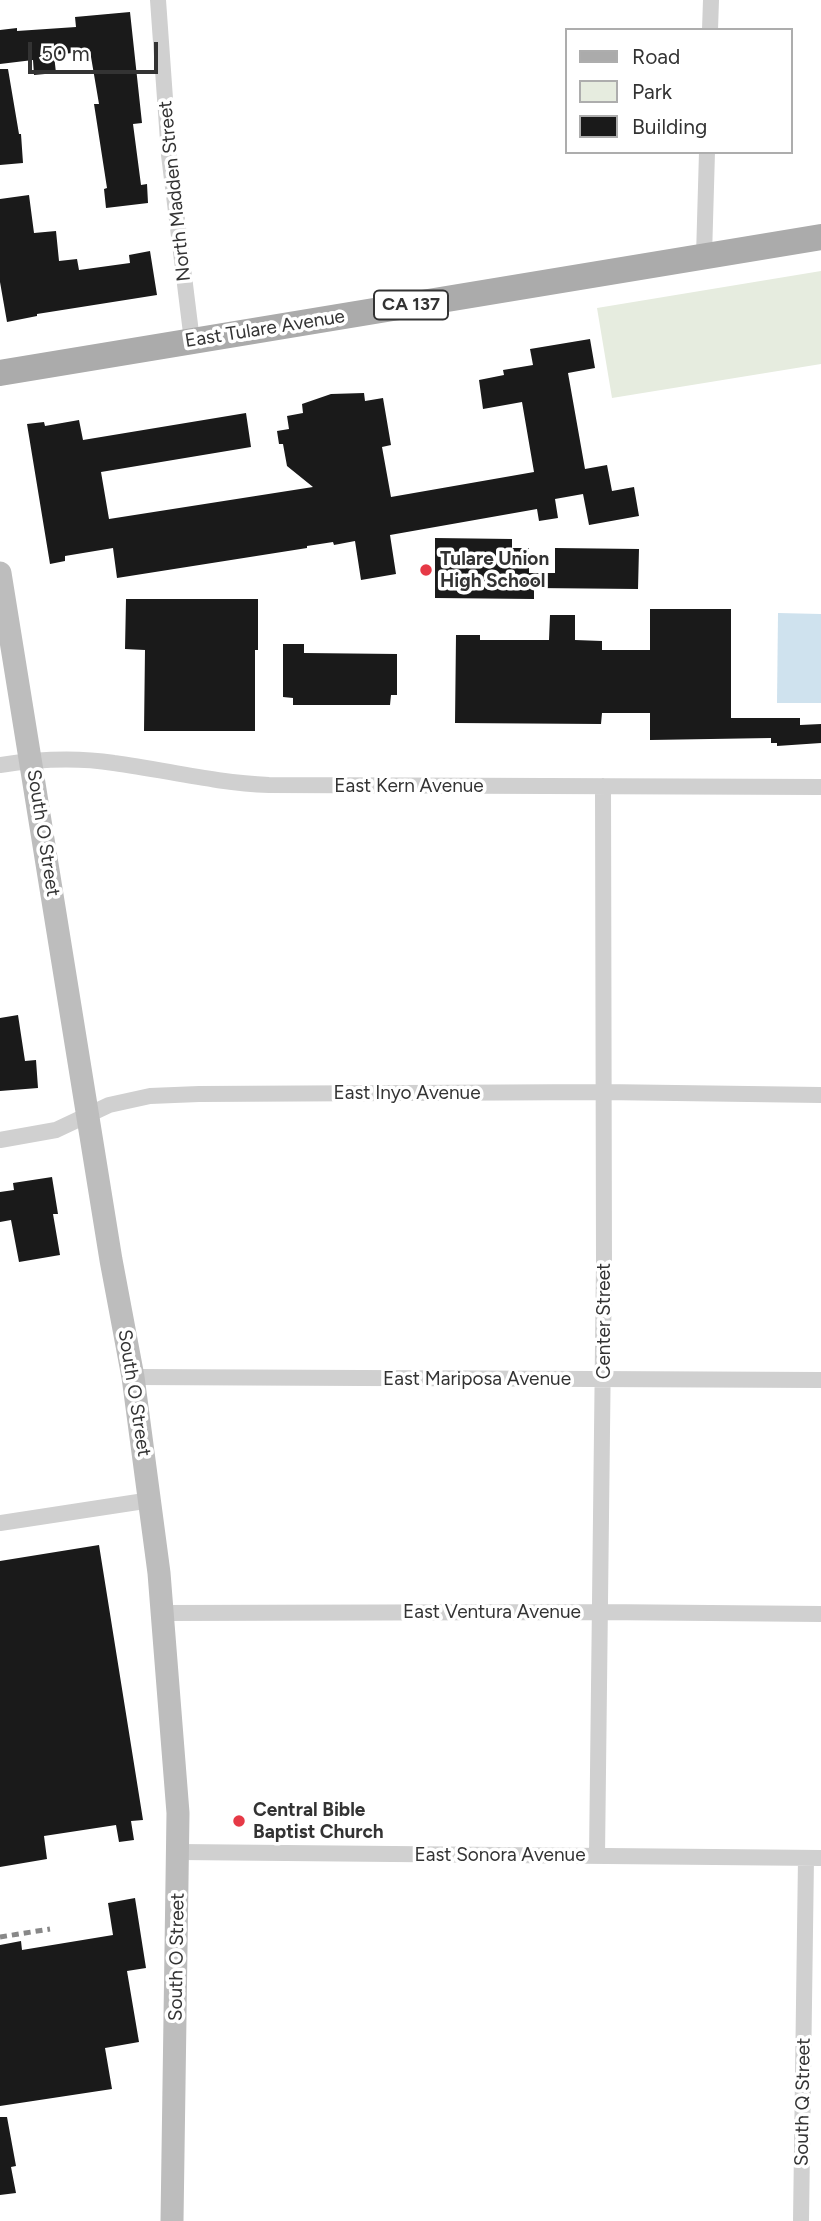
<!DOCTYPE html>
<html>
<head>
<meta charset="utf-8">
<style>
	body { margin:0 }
	#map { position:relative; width:821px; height:2221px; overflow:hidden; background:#fff; font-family:Figtree,sans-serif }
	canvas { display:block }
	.legend { position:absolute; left:565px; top:28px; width:228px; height:126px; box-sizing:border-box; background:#fff; border:2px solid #adadad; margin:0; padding:9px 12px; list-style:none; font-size:21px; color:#333 }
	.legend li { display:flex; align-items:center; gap:14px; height:35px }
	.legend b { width:35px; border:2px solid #adadad }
	.scale { position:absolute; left:28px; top:42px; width:130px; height:32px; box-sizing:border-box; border:4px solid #333; border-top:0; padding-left:9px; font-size:21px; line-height:24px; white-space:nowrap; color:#333; -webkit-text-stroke:5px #fff; paint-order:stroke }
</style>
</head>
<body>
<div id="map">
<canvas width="821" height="2221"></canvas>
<ul class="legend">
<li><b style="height:9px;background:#ababab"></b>Road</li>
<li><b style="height:19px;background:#e6ecdf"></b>Park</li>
<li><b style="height:19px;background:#1a1a1a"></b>Building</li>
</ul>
<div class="scale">50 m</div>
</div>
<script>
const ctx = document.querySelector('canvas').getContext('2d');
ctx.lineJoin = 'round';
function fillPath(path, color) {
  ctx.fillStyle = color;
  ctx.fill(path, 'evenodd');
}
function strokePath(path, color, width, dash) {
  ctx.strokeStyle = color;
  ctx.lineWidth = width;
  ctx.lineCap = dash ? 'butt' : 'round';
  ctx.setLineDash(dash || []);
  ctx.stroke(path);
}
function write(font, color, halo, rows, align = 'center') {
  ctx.font = font + ' Figtree,sans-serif';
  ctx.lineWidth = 7;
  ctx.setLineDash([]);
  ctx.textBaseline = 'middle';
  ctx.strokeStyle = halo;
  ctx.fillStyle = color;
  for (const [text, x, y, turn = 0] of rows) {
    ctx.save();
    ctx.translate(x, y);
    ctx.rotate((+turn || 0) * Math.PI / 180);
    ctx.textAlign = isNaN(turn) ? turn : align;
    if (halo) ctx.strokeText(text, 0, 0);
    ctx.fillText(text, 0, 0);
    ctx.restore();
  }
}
const green = new Path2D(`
	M 821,271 L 821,364 L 612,398 L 597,308 Z`);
const water = new Path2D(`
	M 778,613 L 821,614 L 821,703 L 777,703 Z`);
const building = new Path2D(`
	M 130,12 L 142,123 L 133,124 L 141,185 L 147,184 L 148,203 L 106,208 L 104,189 L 107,188 L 94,104 L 99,104 L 90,51 L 54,55 L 56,73 L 34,75 L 33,60 L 0,64 L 0,30 L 17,28 L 17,31 L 76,27 L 75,17 Z
	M 0,69 L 8,69 L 19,134 L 21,134 L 23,163 L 0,165 Z
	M 29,195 L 34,233 L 56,231 L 59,261 L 77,259 L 79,270 L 130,263 L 129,255 L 150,251 L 157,295 L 37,314 L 37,316 L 7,322 L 0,282 L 0,199 Z
	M 590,339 L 595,368 L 568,373 L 585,469 L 607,465 L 612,491 L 634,487 L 639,516 L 589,525 L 583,494 L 555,499 L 558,518 L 539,521 L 537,509 L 390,535 L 396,574 L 361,580 L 355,541 L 334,545 L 333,542 L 307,546 L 307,548 L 117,578 L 113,548 L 65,556 L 65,561 L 50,564 L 27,424 L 44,422 L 45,426 L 79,420 L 83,440 L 246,413 L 251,447 L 101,472 L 109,519 L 313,487 L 287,466 L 283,444 L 279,444 L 277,431 L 289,429 L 287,416 L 303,413 L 302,404 L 331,394 L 364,393 L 365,401 L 383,398 L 391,445 L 382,447 L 391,497 L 534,472 L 522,402 L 483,409 L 479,380 L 504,375 L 503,370 L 533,365 L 530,349 Z
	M 435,538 L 512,539 L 512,548 L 529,548 L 529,573 L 555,573 L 555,548 L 639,549 L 638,589 L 534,588 L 534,599 L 435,598 Z
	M 126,599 L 258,599 L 258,650 L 255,650 L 255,731 L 144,731 L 145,650 L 125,649 Z
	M 650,609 L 731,609 L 731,718 L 800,718 L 800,725 L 821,724 L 821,743 L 777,746 L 777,743 L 771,743 L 771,738 L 650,740 L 650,713 L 602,713 L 601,724 L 455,723 L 456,635 L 480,635 L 480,640 L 549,640 L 550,615 L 575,615 L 575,640 L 602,641 L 602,650 L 650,650 Z
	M 283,644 L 304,644 L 304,653 L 397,654 L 397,695 L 391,695 L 390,705 L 293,705 L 293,698 L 283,697 Z
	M 18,1015 L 25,1061 L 36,1060 L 38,1088 L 0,1091 L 0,1018 Z
	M 52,1177 L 58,1214 L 53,1214 L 60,1255 L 19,1262 L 11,1220 L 0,1222 L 0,1192 L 14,1190 L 13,1183 Z
	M 99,1545 L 143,1820 L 131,1821 L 134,1840 L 119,1842 L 116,1825 L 44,1836 L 47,1859 L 0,1867 L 0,1561 Z
	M 135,1898 L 146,1968 L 127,1971 L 139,2042 L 105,2048 L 112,2089 L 0,2106 L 0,1945 L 21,1941 L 22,1950 L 113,1935 L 108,1903 Z
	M 0,2117 L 7,2117 L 16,2166 L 11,2167 L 16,2193 L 0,2195 Z`);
const street = new Path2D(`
	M 158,0 L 169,155 L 192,341
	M 710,30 L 711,0
	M 704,256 L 707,152
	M 0,765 C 38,759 76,757 114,763 C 166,770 216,783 269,785 L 821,787
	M 0,1140 L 56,1130 L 109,1105 L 150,1096 L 199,1094 L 603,1092 L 821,1095
	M 133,1377 L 821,1380
	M 0,1523 L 151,1500
	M 162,1613 L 599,1612 L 821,1614
	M 179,1852 L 821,1858
	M 597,1856 L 604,1262 L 603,786
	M 801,2221 L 806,1858`);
const secondary = new Path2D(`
	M 0,573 L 111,1260 L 133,1377 L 159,1573 L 178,1813 L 172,2221`);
const primary = new Path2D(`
	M 0,373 L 821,237`);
const rail = new Path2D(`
	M 0,1937 L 50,1929`);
const markers = [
	[426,570,7,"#e63946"],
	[239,1821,7,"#e63946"]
];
const shields = [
	[411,305,74]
];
const shieldNames = [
	["CA 137",411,305]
];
const streetNames = [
	["North Madden Street",175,191,-96],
	["East Tulare Avenue",265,329,-9],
	["East Kern Avenue",409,786],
	["South O Street",43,833,81],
	["East Inyo Avenue",407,1093],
	["Center Street",604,1321,-90],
	["East Mariposa Avenue",477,1379],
	["South O Street",134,1393,81],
	["East Ventura Avenue",492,1612],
	["East Sonora Avenue",500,1855],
	["South O Street",177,1957,-89],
	["South Q Street",803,2102,-89]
];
const poiNames = [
	["Tulare Union",440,559],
	["High School",440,581],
	["Central Bible",253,1810],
	["Baptist Church",253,1832]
];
fillPath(green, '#e6ecdf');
fillPath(water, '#cfe2ee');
fillPath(building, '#1a1a1a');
strokePath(street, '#d0d0d0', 16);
strokePath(secondary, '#bdbdbd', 23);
strokePath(primary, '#ababab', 26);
strokePath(rail, '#888', 5, [7, 5]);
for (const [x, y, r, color] of markers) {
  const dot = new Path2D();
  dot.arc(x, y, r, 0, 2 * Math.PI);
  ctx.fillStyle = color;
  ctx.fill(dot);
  strokePath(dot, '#fff', 2.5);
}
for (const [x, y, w] of shields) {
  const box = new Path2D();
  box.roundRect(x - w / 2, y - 14.5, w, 29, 5);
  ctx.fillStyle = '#fff';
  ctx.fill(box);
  strokePath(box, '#333', 2);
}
write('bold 18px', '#333', null, shieldNames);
write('19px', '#333', '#fff', streetNames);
write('bold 19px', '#333', '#fff', poiNames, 'left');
</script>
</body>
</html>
